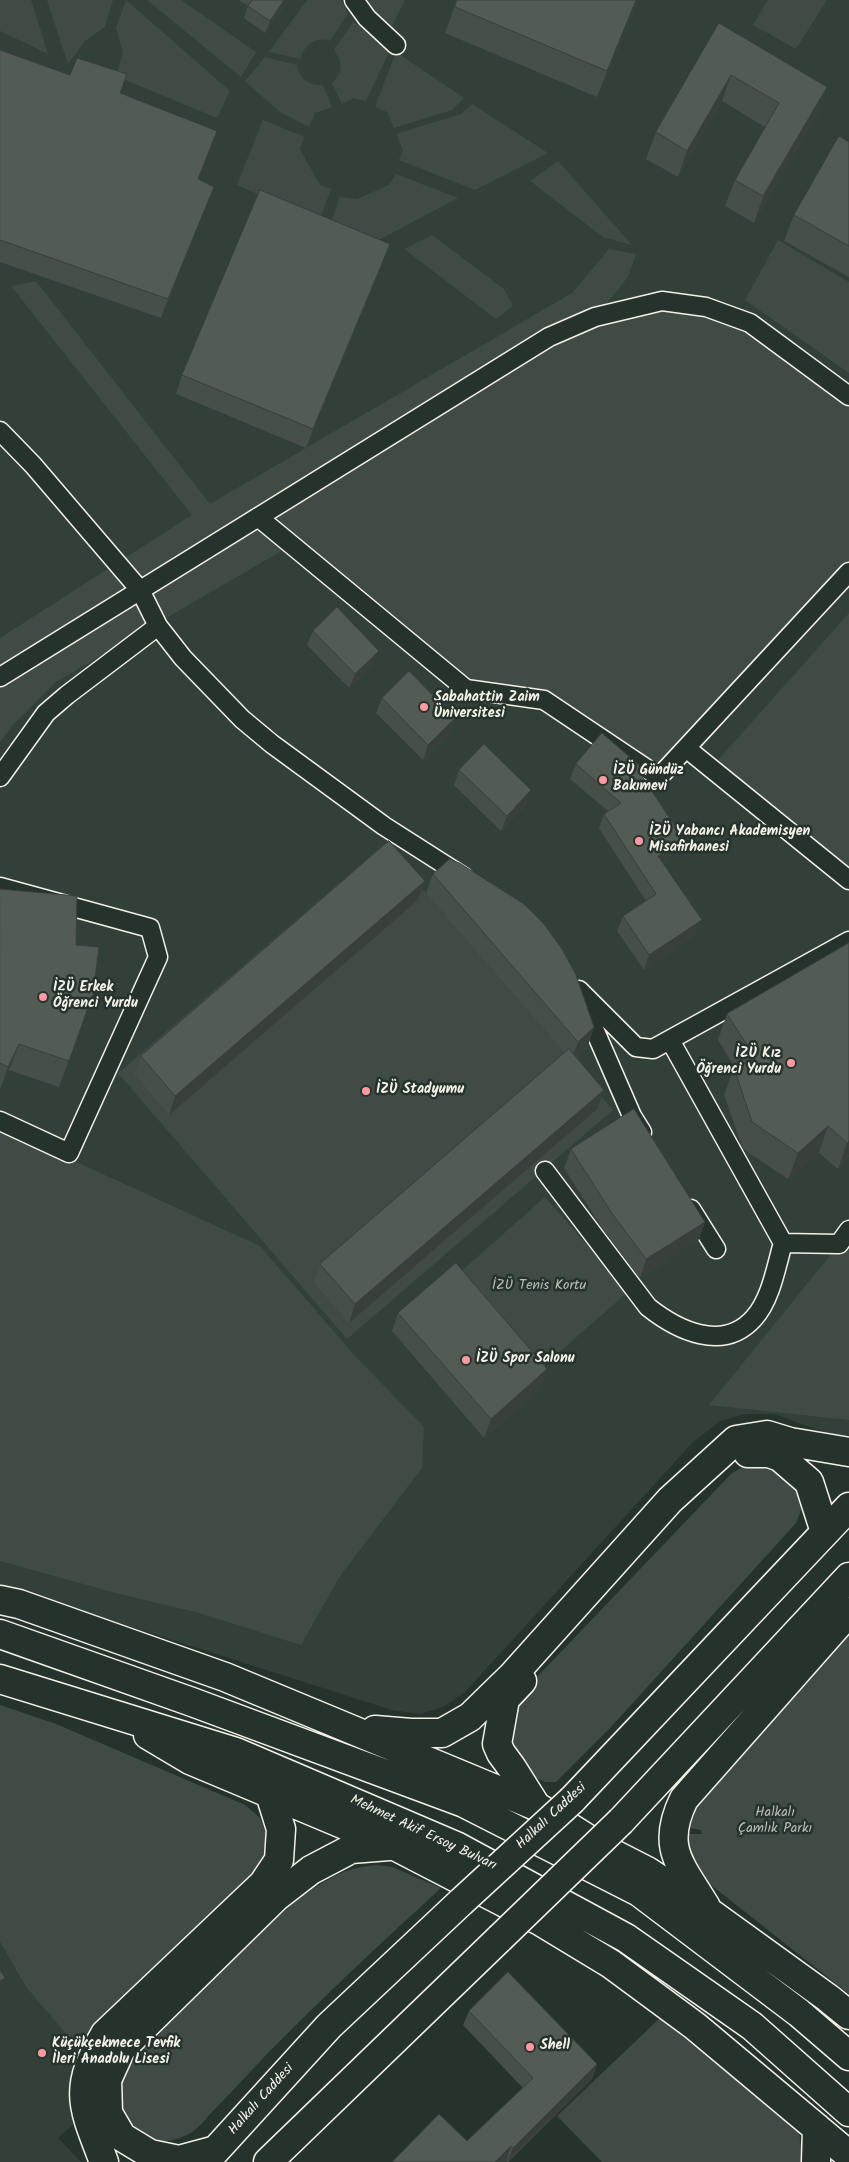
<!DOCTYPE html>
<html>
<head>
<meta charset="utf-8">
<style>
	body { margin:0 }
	canvas { display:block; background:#26332d }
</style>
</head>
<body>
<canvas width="849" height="2162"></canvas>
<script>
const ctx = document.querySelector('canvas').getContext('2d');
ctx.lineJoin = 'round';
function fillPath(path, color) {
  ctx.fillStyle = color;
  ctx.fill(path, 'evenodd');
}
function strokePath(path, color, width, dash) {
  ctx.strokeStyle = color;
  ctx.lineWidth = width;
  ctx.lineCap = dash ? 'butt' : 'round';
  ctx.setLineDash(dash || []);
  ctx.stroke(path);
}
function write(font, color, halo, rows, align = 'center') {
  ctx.font = font + ' Kalam,sans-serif';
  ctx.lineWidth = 5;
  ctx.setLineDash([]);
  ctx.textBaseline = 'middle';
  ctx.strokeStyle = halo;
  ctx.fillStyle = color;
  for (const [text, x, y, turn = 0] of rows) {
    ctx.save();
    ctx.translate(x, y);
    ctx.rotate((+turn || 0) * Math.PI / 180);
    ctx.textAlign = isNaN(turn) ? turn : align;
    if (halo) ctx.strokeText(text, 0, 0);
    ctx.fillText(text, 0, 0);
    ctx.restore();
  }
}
const built = new Path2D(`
	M 0,0 L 849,0 L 849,1435 L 832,1435 L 774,1414 L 745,1414 L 720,1421 L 692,1443 L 465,1692 L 443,1707 L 420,1714 L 392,1710 L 0,1585 Z
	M 0,1942 L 26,1987 L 86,2056 L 78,2120 L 58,2138 L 81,2162 L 0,2162 Z`);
const green = new Path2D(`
	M 0,0 L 31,0 L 48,54 L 0,31 Z
	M 47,0 L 113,0 L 105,27 L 85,41 L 68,64 Z
	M 126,0 L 230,91 L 217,118 L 116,76 L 123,53 L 116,28 Z
	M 147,0 L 181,0 L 256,52 L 241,77 Z
	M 307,0 L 341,0 L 348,13 L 330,41 C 314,36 305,45 300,59 L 269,52 Z
	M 359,0 L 405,0 L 392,26 Z
	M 768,0 L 827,0 L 796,49 L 753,25 Z
	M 353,22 L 391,48 L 366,101 L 353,98 L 342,104 L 332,83 C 343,74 343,61 334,50 Z
	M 396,52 L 464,98 L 452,110 L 394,128 L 387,112 L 375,107 Z
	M 265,57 L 297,65 C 299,79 310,86 323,85 L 332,107 L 315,113 L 309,127 L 280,112 L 245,81 Z
	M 472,104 L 548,153 L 475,190 L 399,160 L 403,150 L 396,134 L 461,114 Z
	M 263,120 L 305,137 L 300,149 L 320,185 L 331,189 L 319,221 L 237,185 Z
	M 558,161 L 632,245 L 603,237 L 530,181 Z
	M 396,174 L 458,198 L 375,242 L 331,223 L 340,197 L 357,199 L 389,185 Z
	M 432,235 L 504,289 L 513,306 L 496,319 L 404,249 Z
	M 778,240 L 849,282 L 849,373 L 745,300 Z
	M 609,249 L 636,254 L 628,277 L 596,316 L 662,301 L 755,327 L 849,396 L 849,572 L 659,777 L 544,700 L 466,689 L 290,546 L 56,682 L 12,726 L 0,742 L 0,638 L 192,515 L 11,286 L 36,281 L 210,504 L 572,293 Z
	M 849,613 L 849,880 L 711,768 Z
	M 384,844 L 426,893 L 581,1020 L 588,1046 L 571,1061 L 613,1110 L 347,1339 L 118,1073 Z
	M 0,1127 L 260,1246 L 354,1355 L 424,1427 L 422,1468 L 340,1576 L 301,1645 L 199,1613 L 116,1593 L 0,1561 Z
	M 545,1197 L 628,1292 L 531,1377 L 449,1282 Z
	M 849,1232 L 849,1420 L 709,1405 Z
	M 761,1463 L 786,1473 L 800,1495 L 801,1510 L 796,1523 L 610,1728 L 556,1782 L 545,1782 L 528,1774 L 513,1754 L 508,1729 L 514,1701 L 732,1473 L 748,1464 Z
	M 849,1635 L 849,1994 L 706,1881 L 690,1861 L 689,1834 L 702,1834 L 701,1830 L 690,1828 L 696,1808 L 710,1783 Z
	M 0,1705 L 56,1724 L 245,1805 L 260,1818 L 267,1836 L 267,1857 L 256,1874 L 94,2025 L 80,2050 L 26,1987 L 0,1942 Z
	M 377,1865 L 392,1867 L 441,1888 C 381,1943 322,1998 265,2056 C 248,2074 231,2093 213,2111 C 206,2118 200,2127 192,2132 C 153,2156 118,2129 120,2086 C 121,2079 125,2071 127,2064 C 165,2026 203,1988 241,1951 C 270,1924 298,1895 333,1877 C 347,1869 361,1867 377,1865 Z
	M 660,2018 L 799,2132 L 803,2162 L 602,2162 L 557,2116 Z`);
const street = new Path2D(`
	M 354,0 L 367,18 L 396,45
	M 0,431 L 33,465 L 140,590 L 158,626 L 183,658 L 242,719 L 272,744 L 384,826 L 464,877
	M 258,517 L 466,689 L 544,700 L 659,777 L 849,572
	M 0,677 L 549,337 L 595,317 L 662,301 L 706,307 L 750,323 L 849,396
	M 686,748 L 849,880
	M 0,777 L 46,713 L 67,695 L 158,626
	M 0,887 L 150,928 L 158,957 L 69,1153 L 0,1121
	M 579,990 L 636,1047 L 653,1049 L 849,941
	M 585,1008 L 632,1116 L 642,1132
	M 545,1171 L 648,1307 C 677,1330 723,1353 754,1318 C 771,1299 776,1267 783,1243 L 670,1040
	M 691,1209 L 716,1249
	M 783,1243 L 839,1244 L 849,1230`);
const primary = new Path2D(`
	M 748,1453 L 769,1453 L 780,1457 L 809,1482 L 825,1532
	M 0,1600 L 19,1604 L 225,1677 L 536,1806 L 604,1849 L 647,1871 L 709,1912 L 828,1998 L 849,2015
	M 0,1634 L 192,1702 L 464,1803 L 639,1892 L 799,2013 L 849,2056
	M 0,1679 L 236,1752 L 456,1846 L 626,1938 L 752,2026 L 849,2112
	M 522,1681 L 505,1699 L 497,1744 L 501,1753 L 512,1768 L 536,1806
	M 375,1730 L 411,1733 L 442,1733 L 470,1717 L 512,1676 L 670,1500 L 736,1440 L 767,1435 L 790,1442 L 849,1452
	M 148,1735 L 190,1760 L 395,1846 L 540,1921 L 611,1964 L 695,2026 L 849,2155
	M 572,1800 L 849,1507
	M 621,1821 L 849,1577
	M 706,1907 C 681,1865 660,1848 684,1799 L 849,1612
	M 216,2150 L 179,2160 L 150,2154 L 122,2137 L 108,2113 L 107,2080 L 121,2049 L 276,1897 L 311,1870 L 351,1849 L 389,1846
	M 104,2162 C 82,2105 73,2090 105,2034 L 263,1884 L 279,1860 L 281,1829 L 270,1794
	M 205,2162 L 329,2026 L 461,1902
	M 268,2162 L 500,1938
	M 816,2162 L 817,2128`);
const primaryBridge = new Path2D(`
	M 461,1902 L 572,1800
	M 500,1938 L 621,1821`);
const wall = new Path2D(`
	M 239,0 L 289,0 L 265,33 L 244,18 L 248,6 Z
	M 457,0 L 638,0 L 597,97 L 445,33 Z
	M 719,23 L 827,87 L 818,113 L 754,223 L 725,206 L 735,180 L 765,127 L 722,101 L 678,177 L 646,159 L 656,132 Z
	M 0,50 L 120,93 L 217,131 L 199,179 L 214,187 L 161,318 L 0,262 Z
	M 849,142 L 849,277 L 784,241 L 794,215 Z
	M 383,263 L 306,448 L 176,394 L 182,375 Z
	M 313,631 L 373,665 L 349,688 L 307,645 Z
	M 382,698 L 455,718 L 450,733 L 423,760 L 376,713 Z
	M 576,764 L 641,767 L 639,771 L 678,854 L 663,864 L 696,934 L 644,970 L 617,931 L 623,916 L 646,901 L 599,828 L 604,814 L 608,811 L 570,779 Z
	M 459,770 L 526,805 L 501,831 L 454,785 Z
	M 433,874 L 588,1046 L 576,1057 L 597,1109 L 349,1323 L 314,1283 L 320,1264 L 565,1053 L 426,893 Z
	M 0,889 L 76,945 L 93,994 L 59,1087 L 9,1070 L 0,1090 Z
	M 418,900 L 169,1115 L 134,1074 L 141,1056 Z
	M 849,943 L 849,1156 L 838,1169 L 819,1153 L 788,1179 L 743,1149 L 724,1095 L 734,1068 L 735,1068 L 718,1040 L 727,1014 Z
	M 571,1149 L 705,1222 L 698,1241 L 640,1278 L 606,1234 L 564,1168 Z
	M 398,1313 L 547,1369 L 541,1388 L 484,1438 L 392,1331 Z
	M 469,2011 L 597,2064 L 592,2079 L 508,2162 L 506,2161 L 504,2162 L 392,2162 L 467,2141 L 523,2088 L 463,2025 Z`);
const shadedWall = new Path2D(`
	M 284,0 L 289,0 L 265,33 L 270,21 Z
	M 636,0 L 638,0 L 597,97 L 607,71 Z
	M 731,75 L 722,101 L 678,177 L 687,151 Z
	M 827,87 L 818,113 L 754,223 L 763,196 Z
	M 217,131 L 211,150 L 192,198 L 198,179 Z
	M 214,187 L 207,206 L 161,318 L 168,299 Z
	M 390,244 L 383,263 L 306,448 L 313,429 Z
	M 379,651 L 373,665 L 349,688 L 355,674 Z
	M 455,718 L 450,733 L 423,760 L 428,745 Z
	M 531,790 L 526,805 L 501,831 L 507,816 Z
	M 684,840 L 678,854 L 652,871 L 658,856 Z
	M 425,881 L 418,900 L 169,1115 L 175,1096 Z
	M 702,920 L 696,934 L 644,970 L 649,955 Z
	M 594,1027 L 588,1046 L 571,1061 L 578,1042 Z
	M 19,1044 L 9,1070 L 0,1090 L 8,1067 Z
	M 604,1090 L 597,1109 L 349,1323 L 355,1304 Z
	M 828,1126 L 819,1153 L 788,1179 L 798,1153 Z
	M 849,1141 L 849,1156 L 838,1169 L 847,1143 Z
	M 705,1222 L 698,1241 L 640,1278 L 646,1259 Z
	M 547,1369 L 541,1388 L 484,1438 L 491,1419 Z
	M 5,1978 L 0,1991 L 0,1981 Z
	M 597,2064 L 592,2079 L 507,2162 L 513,2148 Z
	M 511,2146 L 506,2161 L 504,2162 L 495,2162 Z`);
const building = new Path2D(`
	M 253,0 L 284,0 L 270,21 L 248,6 Z
	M 457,0 L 636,0 L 607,71 L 455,7 Z
	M 719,23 L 827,87 L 763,196 L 735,180 L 779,103 L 731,75 L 687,151 L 656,132 Z
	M 0,50 L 70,75 L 77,58 L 127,74 L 120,93 L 217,131 L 198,179 L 214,187 L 168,299 L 0,240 Z
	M 839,136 L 849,142 L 849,246 L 794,215 Z
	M 260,190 L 390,244 L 313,429 L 182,375 Z
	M 337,607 L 379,651 L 355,674 L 313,631 Z
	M 409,671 L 455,718 L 428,745 L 382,698 Z
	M 602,733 L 641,767 L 638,770 L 684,840 L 658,856 L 702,920 L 649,955 L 623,916 L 656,894 L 604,814 L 621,803 L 576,764 Z
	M 484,744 L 531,790 L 507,816 L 459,770 Z
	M 389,841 L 425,881 L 175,1096 L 141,1056 Z
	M 450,859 L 461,864 L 524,904 L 544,924 L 562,949 L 576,975 L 594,1027 L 578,1042 L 433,874 Z
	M 0,889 L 77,896 L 76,945 L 99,947 L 93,994 L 69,1061 L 19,1044 L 8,1067 L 0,1063 Z
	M 849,943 L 849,1141 L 847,1143 L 828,1126 L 798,1153 L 752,1122 L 734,1068 L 756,1059 L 727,1014 Z
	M 569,1049 L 604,1090 L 355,1304 L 320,1264 Z
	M 634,1109 L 705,1222 L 646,1259 L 613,1215 L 571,1149 Z
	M 456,1263 L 547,1369 L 491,1419 L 398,1313 Z
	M 0,1970 L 5,1978 L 0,1981 Z
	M 508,1972 L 597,2064 L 513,2148 L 511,2146 L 495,2162 L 392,2162 L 439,2114 L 467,2141 L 533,2078 L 469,2011 Z`);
const markers = [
	[424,707,5,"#ff9aa2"],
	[603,780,5,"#ff9aa2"],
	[639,841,5,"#ff9aa2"],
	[43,997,5,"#ff9aa2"],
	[791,1063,5,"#ff9aa2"],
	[366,1091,5,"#ff9aa2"],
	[466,1360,5,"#ff9aa2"],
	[530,2047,5,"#ff9aa2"],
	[42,2053,5,"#ff9aa2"]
];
const poiNames = [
	["Sabahattin Zaim",434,699],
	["Üniversitesi",434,715],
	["İZÜ Gündüz",613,772],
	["Bakımevi",613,788],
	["İZÜ Yabancı Akademisyen",649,833],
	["Misafirhanesi",649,849],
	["İZÜ Erkek",53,989],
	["Öğrenci Yurdu",53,1005],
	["İZÜ Kız",781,1055,"right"],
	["Öğrenci Yurdu",781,1071,"right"],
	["İZÜ Stadyumu",376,1091],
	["İZÜ Spor Salonu",476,1360],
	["Küçükçekmece Tevfik",52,2045],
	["İleri Anadolu Lisesi",52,2061],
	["Shell",540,2047]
];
const parkNames = [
	["İZÜ Tenis Kortu",539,1287],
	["Halkalı",775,1814],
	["Çamlık Parkı",775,1830]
];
const streetNames = [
	["Halkalı Caddesi",552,1817,-43],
	["Mehmet Akif Ersoy Bulvarı",423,1834,25],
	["Halkalı Caddesi",262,2100,-48]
];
fillPath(built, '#333f39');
fillPath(green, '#414b45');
strokePath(street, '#f4f1e8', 21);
strokePath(primary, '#f4f1e8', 31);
strokePath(street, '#26332d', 18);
strokePath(primary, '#26332d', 28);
strokePath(primaryBridge, '#f4f1e8', 31, []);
strokePath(primaryBridge, '#26332d', 28);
fillPath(wall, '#474f49');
fillPath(shadedWall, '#39403c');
fillPath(building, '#525c55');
strokePath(building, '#39403c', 1);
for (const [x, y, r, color] of markers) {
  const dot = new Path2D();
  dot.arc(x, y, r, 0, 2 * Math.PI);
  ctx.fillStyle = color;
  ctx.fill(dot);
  strokePath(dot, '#26332d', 2);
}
write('bold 14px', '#f4f1e8', '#26332d', poiNames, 'left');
write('14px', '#bebfb7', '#26332d', parkNames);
write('14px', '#f4f1e8', '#26332d', streetNames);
</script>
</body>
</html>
